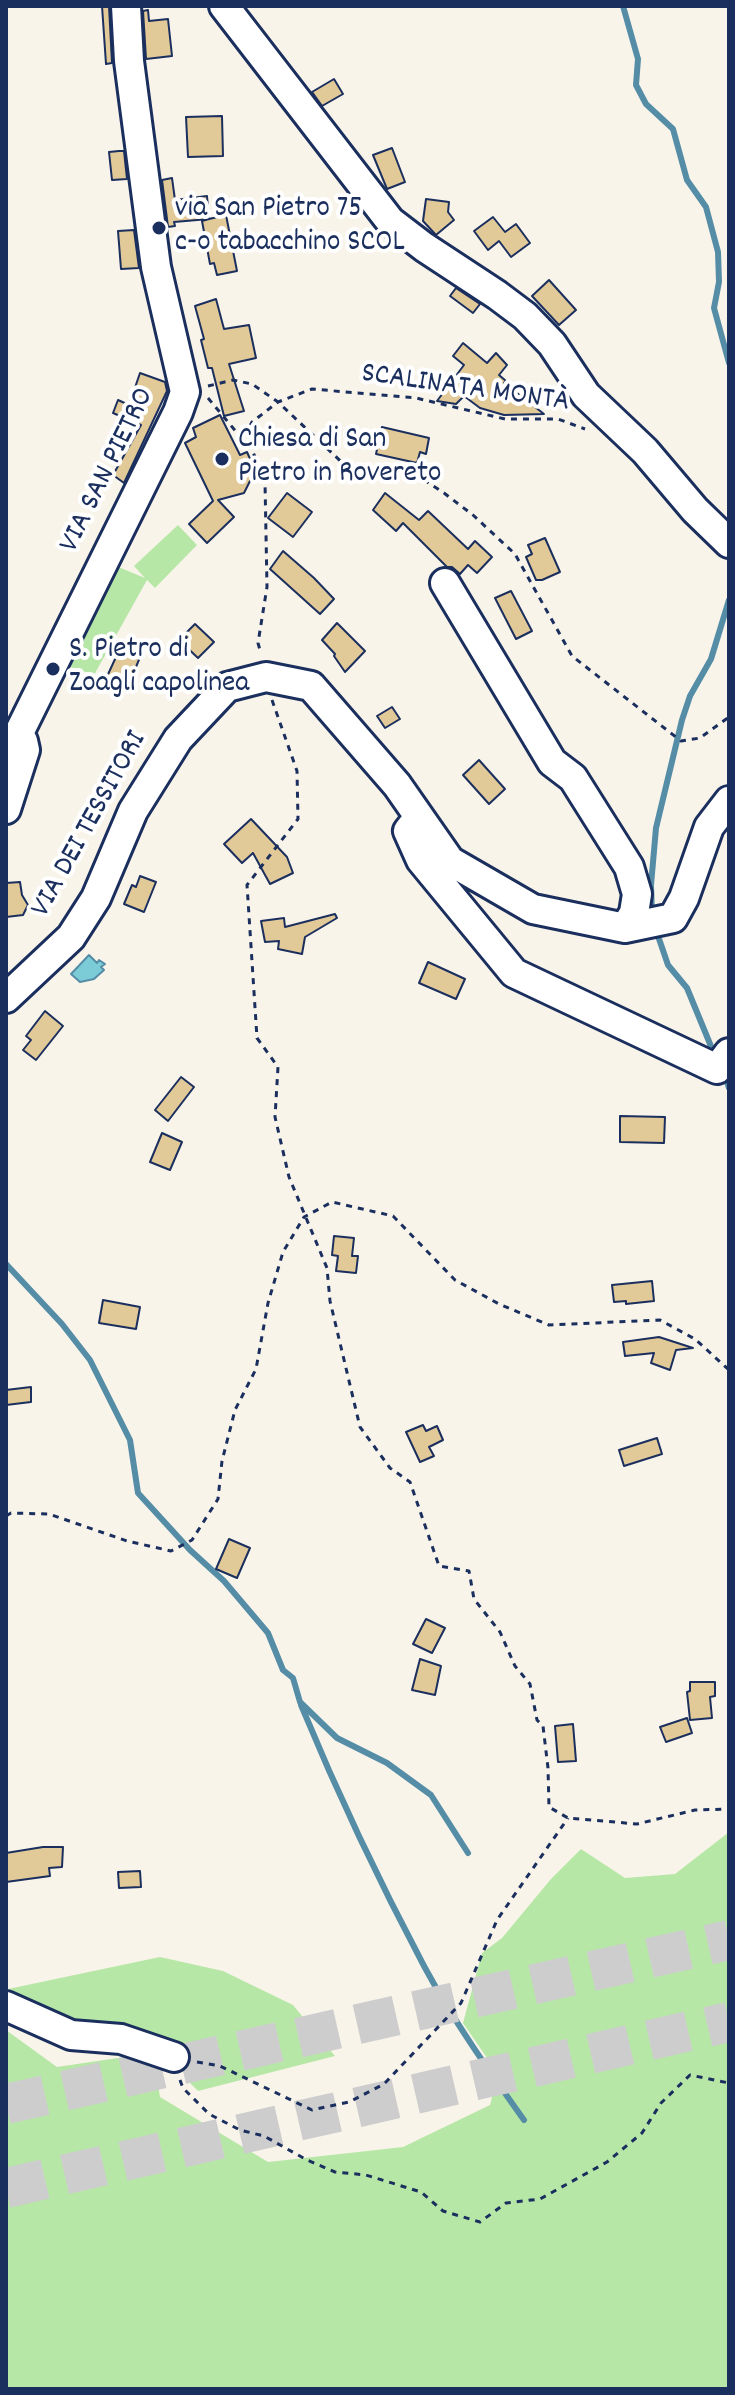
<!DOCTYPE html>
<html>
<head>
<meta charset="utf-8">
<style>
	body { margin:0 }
	#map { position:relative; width:735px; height:2395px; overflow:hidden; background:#f9f4ea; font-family:Dekko,sans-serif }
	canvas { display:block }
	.frame { position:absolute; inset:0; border:8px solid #1b2f5e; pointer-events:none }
</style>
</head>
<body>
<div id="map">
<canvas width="735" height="2395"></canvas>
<div class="frame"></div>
</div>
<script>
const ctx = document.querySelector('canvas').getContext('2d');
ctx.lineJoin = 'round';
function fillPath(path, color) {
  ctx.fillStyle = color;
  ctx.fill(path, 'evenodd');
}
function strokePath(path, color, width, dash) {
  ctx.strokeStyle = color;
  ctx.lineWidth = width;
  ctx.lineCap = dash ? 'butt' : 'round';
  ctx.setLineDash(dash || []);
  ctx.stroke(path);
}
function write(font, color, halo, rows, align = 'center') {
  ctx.font = font + ' Dekko,sans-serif';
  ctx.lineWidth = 8;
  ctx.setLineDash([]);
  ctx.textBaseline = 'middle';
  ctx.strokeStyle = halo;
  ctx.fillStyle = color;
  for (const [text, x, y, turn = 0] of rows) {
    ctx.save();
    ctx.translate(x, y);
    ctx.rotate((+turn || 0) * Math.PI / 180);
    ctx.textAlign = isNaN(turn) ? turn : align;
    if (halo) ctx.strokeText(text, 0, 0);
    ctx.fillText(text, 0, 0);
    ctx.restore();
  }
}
const green = new Path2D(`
	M 178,525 L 197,545 L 155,588 L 147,580 L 94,675 L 54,661 L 104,561 L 145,578 L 134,566 Z
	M 729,1832 L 729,2389 L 6,2389 L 6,2030 L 57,2067 L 131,2056 L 156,2071 L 160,2097 L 268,2162 L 403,2147 L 490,2105 L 498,2074 L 463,2023 L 482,1953 L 502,1938 L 551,1879 L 581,1849 L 625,1878 L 675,1874 Z
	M 160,1957 L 223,1971 L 293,2005 L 335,2056 L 198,2091 L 190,2083 L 185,2047 L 122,2028 L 69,2041 L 8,1989 Z`);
const water = new Path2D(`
	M 89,955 L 97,963 L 99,960 L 105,964 L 101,967 L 104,970 L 94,979 L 80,982 L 71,974 Z`);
const stream = new Path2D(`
	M 623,6 L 638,59 L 636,85 L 646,104 L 673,129 L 687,180 L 706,207 L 718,252 L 719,282 L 714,308 L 729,363
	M 652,915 L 651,885 L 656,828 L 682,720 L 690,696 L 711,659 L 729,600
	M 656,930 L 668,965 L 687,988 L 715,1056
	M 724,1073 L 729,1088
	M 6,1264 L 62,1324 L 90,1360 L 130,1440 L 138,1493 L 190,1550 L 224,1581 L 268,1633 L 283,1670 L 293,1678 L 300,1702 L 337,1738 L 387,1763 L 431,1795 L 468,1853
	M 301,1705 C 337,1792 380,1883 424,1966 C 453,2020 489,2071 524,2120`);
const building = new Path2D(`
	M 102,6 L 109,6 L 112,63 L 106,64 Z
	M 148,10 L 149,21 L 168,19 L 172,56 L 146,59 L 143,11 Z
	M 334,79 L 343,94 L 322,106 L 312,92 Z
	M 222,116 L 223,156 L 188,157 L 186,117 Z
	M 392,148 L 405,182 L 387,189 L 373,155 Z
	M 119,151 L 124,151 L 127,179 L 112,180 L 109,152 Z
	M 172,178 L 175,200 L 207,196 L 209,219 L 226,215 L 237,271 L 217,275 L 214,263 L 210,264 L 202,221 L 209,219 L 174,222 L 175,226 L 168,227 L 162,180 Z
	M 426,199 L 449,202 L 448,212 L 454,220 L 436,235 L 423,221 Z
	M 493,217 L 505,232 L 516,224 L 530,243 L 511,257 L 499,241 L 488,250 L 474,231 Z
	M 134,230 L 139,268 L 121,269 L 118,231 Z
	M 549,280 L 576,310 L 559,325 L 532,296 Z
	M 456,288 L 480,304 L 473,313 L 450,296 Z
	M 216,299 L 224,329 L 249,325 L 256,358 L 229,364 L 244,411 L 224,416 L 212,368 L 208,368 L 201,340 L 204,339 L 195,306 Z
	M 463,343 L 487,363 L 496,353 L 507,365 L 499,375 L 506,381 L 504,383 L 544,414 L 504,415 L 480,408 L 464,396 L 456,404 L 437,401 L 464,365 L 453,356 Z
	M 140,373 L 165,382 L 167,391 L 124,483 L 113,475 L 141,425 L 113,413 L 118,400 L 129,405 Z
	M 220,415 L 240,455 L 247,452 L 258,477 L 250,481 L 244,493 L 218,500 L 234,517 L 207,543 L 189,524 L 213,501 L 185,443 L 196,437 L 193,428 Z
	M 382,427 L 429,438 L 426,454 L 420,452 L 417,463 L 376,454 Z
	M 287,493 L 312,512 L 293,537 L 268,518 Z
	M 385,493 L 419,520 L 428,511 L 468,549 L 475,541 L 492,557 L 477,573 L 468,565 L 460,574 L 452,567 L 447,567 L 403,523 L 396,531 L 373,510 Z
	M 545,538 L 560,572 L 542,580 L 536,580 L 526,557 L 532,554 L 528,545 Z
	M 283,551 L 314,578 L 334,599 L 320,614 L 270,569 Z
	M 511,591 L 532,631 L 516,639 L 495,598 Z
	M 337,623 L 365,651 L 345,672 L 334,656 L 335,654 L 322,640 Z
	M 195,624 L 214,642 L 198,658 L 179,640 Z
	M 122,644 L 143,650 L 131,679 L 127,678 L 121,690 L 104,683 Z
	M 392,707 L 400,719 L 385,728 L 377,716 Z
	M 479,760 L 505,789 L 489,804 L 463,775 Z
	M 251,819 L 287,857 L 293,873 L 270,884 L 253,853 L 242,863 L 224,844 Z
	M 140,876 L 156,882 L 144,912 L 124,904 L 132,885 L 136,887 Z
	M 20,882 L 22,895 L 28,905 L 23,915 L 6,917 L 6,883 Z
	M 335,914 L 337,918 L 305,937 L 302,954 L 278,949 L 279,941 L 265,942 L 261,921 L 284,918 L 285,927 Z
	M 428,962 L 465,979 L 456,999 L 419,983 Z
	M 45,1011 L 63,1026 L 36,1060 L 23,1050 L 31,1040 L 26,1036 Z
	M 181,1077 L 194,1087 L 168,1121 L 155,1110 Z
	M 620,1116 L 665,1117 L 664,1143 L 620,1142 Z
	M 162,1133 L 182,1142 L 170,1170 L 150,1162 Z
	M 334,1236 L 354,1238 L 352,1256 L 358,1256 L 356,1273 L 336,1271 L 338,1256 L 332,1255 Z
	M 652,1281 L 654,1301 L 626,1304 L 626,1301 L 614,1302 L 612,1285 Z
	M 103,1300 L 140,1307 L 136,1329 L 99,1323 Z
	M 659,1337 L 693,1348 L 676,1350 L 670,1370 L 651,1363 L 654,1353 L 625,1356 L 623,1342 Z
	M 31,1387 L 31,1402 L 6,1405 L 6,1390 Z
	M 423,1425 L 426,1431 L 437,1426 L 443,1440 L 429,1447 L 434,1456 L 420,1462 L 406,1432 Z
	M 657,1438 L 662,1454 L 624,1466 L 619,1450 Z
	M 229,1539 L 250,1548 L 237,1578 L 216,1569 Z
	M 426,1619 L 445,1628 L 432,1653 L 413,1644 Z
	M 420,1659 L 441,1666 L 435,1695 L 412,1690 Z
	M 690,1682 L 715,1682 L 715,1696 L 710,1697 L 712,1718 L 690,1720 L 687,1692 L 690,1691 Z
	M 687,1718 L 692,1733 L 666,1742 L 660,1727 Z
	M 573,1724 L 576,1761 L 558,1762 L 555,1726 Z
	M 43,1847 L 63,1847 L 62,1867 L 49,1868 L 50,1876 L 6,1882 L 6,1853 Z
	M 140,1871 L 141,1887 L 119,1888 L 118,1872 Z`);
const highwayTunnel = new Path2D(`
	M 6,2104 L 729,1940
	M 6,2188 L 729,2022`);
const path = new Path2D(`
	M 208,386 L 233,380 L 252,384 L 278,402 L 350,470 L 410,471 L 444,493 L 473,515 L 515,554 L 572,656 L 681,741 L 700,738 L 729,717
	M 208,398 L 253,452 L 265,482 L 267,587 L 258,643 L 261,654
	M 244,437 L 252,422 L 278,402 L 312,389 L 416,398 L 505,419 L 558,419 L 585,429
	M 272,700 L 297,771 L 298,819 L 247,885 L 257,1038 L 278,1067 L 275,1117 L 289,1177 L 327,1268 L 330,1301 L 360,1427 L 390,1468 L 410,1482 L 439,1566 L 469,1571 L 474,1599 L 500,1632 L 515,1666 L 530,1684 L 537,1720 L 543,1726 L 548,1768 L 549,1807 L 568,1818 L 637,1824 L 695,1810 L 729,1809
	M 6,1516 L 11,1513 L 49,1514 L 127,1541 L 171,1551 L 192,1540 L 218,1499 L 222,1461 L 235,1410 L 256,1369 L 268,1303 L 283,1252 L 304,1217 L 332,1202 L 393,1216 L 455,1280 L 499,1304 L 549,1325 L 660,1320 L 695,1339 L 729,1370
	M 197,2062 L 220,2066 L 312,2110 L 349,2102 L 384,2084 L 461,2003 L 497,1920 L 568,1818
	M 180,2080 L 183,2088 L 209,2114 L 240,2130 L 264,2136 L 307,2160 L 335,2172 L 366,2175 L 421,2192 L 443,2211 L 480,2222 L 506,2203 L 540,2199 L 607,2162 L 642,2133 L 661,2103 L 690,2075 L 729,2083`);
const minor = new Path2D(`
	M 224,6 L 390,221 L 424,247 L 497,295 L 525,316 L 552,344 L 586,395 L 645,451 L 695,510 L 729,543
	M 445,583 L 552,762 L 573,778 L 629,867 L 637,894 L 634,913 L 625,928
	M 6,759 L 178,412 L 185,392 L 156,267 L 129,61 L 126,6
	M 6,809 L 25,750 L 23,741
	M 419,817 L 408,831 L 421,860 L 514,973 L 717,1069 L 729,1053
	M 6,998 L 71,937 L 96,898 L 133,811 L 178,739 L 227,687 L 266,677 L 311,686 L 397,785 L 450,861 L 533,909 L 625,928 L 673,918 L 684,898 L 709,827 L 729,801
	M 6,2006 L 71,2035 L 121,2039 L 174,2057`);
const markers = [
	[159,228,8,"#1b2f5e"],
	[222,459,8,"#1b2f5e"],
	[53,669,8,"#1b2f5e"]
];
const poiNames = [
	["via San Pietro 75",175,211],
	["c-o tabacchino SCOL",175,245],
	["Chiesa di San",238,442],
	["Pietro in Rovereto",238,476],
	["S. Pietro di",69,652],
	["Zoagli capolinea",69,686]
];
const streetNames = [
	["SCALINATA MONTÀ",465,390,8],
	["VIA SAN PIETRO",109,471,-64],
	["VIA DEI TESSITORI",91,825,-61]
];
fillPath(green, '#b7e7a6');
fillPath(water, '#7cccd7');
strokePath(water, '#558da7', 2);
strokePath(stream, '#558da7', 6);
fillPath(building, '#e2c998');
strokePath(building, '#1b2f5e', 2);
strokePath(highwayTunnel, '#cdcdce', 40, [40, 20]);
strokePath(minor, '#1b2f5e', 34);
strokePath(path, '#1b2f5e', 3, [6, 6]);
strokePath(minor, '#fff', 28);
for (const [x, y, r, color] of markers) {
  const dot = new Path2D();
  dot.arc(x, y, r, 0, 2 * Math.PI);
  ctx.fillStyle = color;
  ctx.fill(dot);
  strokePath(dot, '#fff', 3);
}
write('30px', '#1b2f5e', '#fff', poiNames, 'left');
write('30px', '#1b2f5e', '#fff', streetNames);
</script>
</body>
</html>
